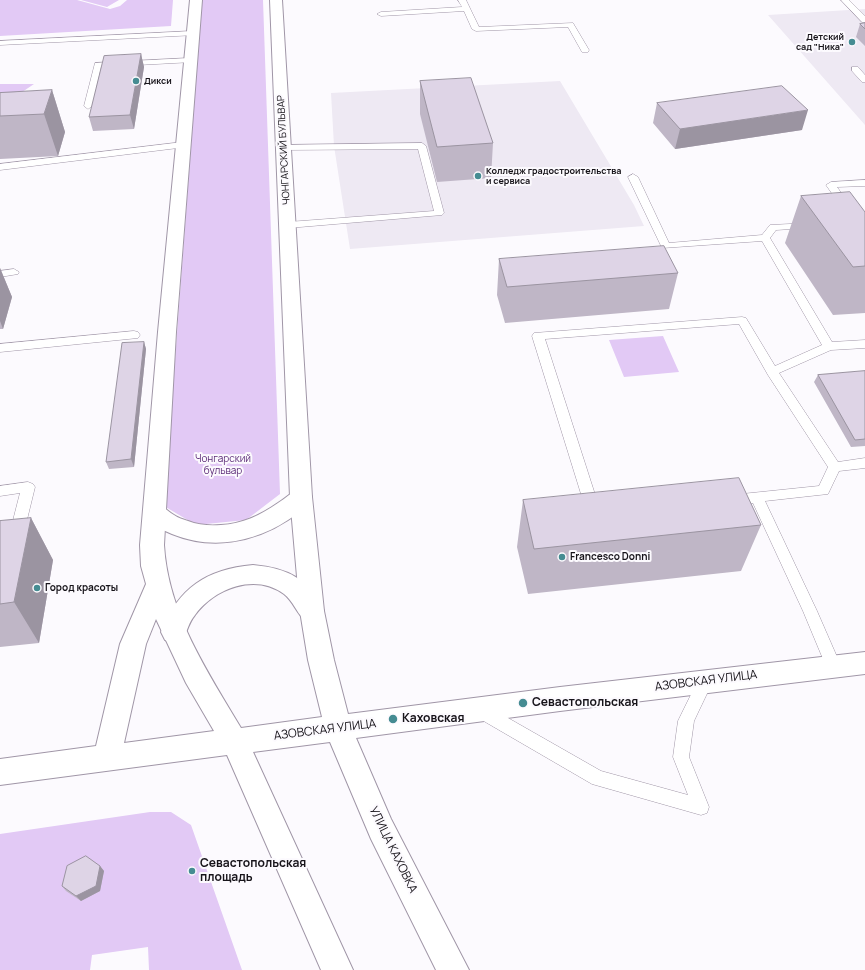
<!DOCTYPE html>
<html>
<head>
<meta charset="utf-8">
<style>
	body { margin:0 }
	canvas { display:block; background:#fcfafe }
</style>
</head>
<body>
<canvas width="865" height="970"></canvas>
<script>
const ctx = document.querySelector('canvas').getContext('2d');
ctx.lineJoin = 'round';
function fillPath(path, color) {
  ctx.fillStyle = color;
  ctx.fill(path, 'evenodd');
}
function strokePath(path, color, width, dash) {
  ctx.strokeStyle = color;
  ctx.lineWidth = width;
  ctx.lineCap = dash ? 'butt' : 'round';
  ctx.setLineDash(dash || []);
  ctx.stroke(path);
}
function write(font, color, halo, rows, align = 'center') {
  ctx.font = font + ' Manrope,sans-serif';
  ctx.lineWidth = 4;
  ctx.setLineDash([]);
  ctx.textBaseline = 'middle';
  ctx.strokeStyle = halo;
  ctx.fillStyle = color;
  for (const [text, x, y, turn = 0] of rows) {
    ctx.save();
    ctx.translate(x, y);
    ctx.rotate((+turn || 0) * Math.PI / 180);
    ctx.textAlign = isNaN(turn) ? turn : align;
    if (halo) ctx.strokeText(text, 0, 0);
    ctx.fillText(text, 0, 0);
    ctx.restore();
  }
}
const built = new Path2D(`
	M 865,9 L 865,125 L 768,15 Z
	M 560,81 L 634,205 L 644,226 L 350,249 L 334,146 L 331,93 Z`);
const green = new Path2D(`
	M 0,0 L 77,0 L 110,9 L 120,6 L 127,0 L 173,0 L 171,26 L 0,36 Z
	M 81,0 L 119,0 L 107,7 Z
	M 202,0 L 263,0 L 280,494 L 246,520 L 196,525 L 164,506 Z
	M 0,84 L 34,84 L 0,107 Z
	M 663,336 L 679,372 L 624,377 L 609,340 Z
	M 150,812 L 171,812 L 191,825 L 242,970 L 149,970 L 148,947 L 92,955 L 90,970 L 0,970 L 0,834 Z`);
const lane = new Path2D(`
	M 458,0 L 466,0 L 479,27 L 573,23 L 589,50 L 588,52 L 582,52 L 568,27 L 476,31 L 472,29 L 464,11 L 381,16 L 377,14 L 381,12 L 462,7 Z
	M 841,0 L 849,0 L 865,16 L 865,22 L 862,22 Z
	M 193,31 L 197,33 L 196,35 L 0,45 L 0,41 Z
	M 190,58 L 194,60 L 193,62 L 101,67 L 92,106 L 88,109 L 84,106 L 95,63 Z
	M 852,67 L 858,67 L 865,75 L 865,82 L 862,82 L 852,71 Z
	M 183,142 L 186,143 L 187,145 L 186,147 L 0,170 L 0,164 Z
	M 422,143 L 426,146 L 444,213 L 442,215 L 288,228 L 283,225 L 288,222 L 434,211 L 418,149 L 284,150 L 280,147 L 281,145 Z
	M 633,174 L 638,177 L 669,243 L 762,235 L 770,225 L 810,223 L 812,225 L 810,227 L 807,228 L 776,230 L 770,238 L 832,342 L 865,340 L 865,348 L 831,350 L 779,373 L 838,462 L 865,458 L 865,468 L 839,471 L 828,494 L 765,501 L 817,611 L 841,666 L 838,671 L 833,673 L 828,671 L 803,611 L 753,503 L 732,505 L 727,504 L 725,500 L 727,496 L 732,495 L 819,486 L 828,467 L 768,375 L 739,324 L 545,339 L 600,510 L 598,514 L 593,515 L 588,514 L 586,510 L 532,336 L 534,333 L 742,317 L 746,318 L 775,366 L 822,345 L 762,241 L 662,248 L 628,177 Z
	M 865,180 L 865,186 L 837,187 L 865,226 L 865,236 L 861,235 L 826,185 L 831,182 Z
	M 14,269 L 19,272 L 18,274 L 0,277 L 0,271 Z
	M 134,331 L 138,332 L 140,335 L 138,338 L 0,352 L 0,344 Z
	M 28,482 L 33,484 L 35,487 L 23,536 L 21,540 L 16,541 L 11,540 L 9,536 L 20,493 L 0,496 L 0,486 Z
	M 705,674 L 710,676 L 713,681 L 694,721 L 689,757 L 709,807 L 707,813 L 701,815 L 592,784 L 475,716 L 473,711 L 475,706 L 481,704 L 487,706 L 601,771 L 688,795 L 673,757 L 678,721 L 700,676 Z`);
const street = new Path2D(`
	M 301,489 L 309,491 L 312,497 C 307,507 297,514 288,520 C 253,543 211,550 172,534 C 160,529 150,524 144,512 L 147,506 C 162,501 162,508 174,515 C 178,518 183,519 188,521 C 198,525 210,526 221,525 C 242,524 261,515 278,503 C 286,498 291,492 301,489 Z
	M 253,565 C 288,568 309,579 324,611 L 321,618 C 315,620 309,623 303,618 C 297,613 293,601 284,594 C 255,573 215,588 195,615 C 189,622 187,631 183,640 L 174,643 L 165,640 L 161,632 C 178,588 207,569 253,565 Z`);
const secondary = new Path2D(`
	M 190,0 L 202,0 L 176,332 L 164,545 C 168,613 207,671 241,728 L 322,717 L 308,660 L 300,611 L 290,497 L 270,0 L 282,0 L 312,497 L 324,611 L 334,660 L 348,714 L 560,687 L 865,652 L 865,674 L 560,711 L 356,738 L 391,819 L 469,970 L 436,970 L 371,839 L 330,742 L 253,752 L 353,970 L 321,970 L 227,755 L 0,785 L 0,759 L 96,746 L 120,644 L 146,584 L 141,566 L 140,545 L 158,332 ZM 156,619 L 186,683 L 214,731 L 124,743 L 146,644 Z`);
const wall = new Path2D(`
	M 865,23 L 865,46 L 856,37 L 860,24 Z
	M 141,54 L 144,67 L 134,129 L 93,131 L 89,117 Z
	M 420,81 L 493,143 L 491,178 L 437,182 L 420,114 Z
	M 52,90 L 65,132 L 58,156 L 0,159 L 0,93 Z
	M 657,103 L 802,130 L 675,149 L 653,123 Z
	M 801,196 L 865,212 L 865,313 L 833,315 L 785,243 Z
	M 499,259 L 678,273 L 669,309 L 505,323 L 497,295 Z
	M 0,268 L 12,297 L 3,329 L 0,329 Z
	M 144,342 L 146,349 L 134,467 L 109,469 L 106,462 Z
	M 865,371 L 865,446 L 851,447 L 814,382 L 818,375 Z
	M 523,500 L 761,525 L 741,571 L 528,594 L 517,547 Z
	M 31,518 L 53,560 L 39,643 L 0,647 L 0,521 Z
	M 100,866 L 104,871 L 100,891 L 81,901 L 66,891 L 62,886 Z`);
const shadedWall = new Path2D(`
	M 141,54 L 144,67 L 134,129 L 130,115 Z
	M 52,90 L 65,132 L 58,156 L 44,114 Z
	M 808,110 L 802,130 L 675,149 L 680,129 Z
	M 0,268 L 12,297 L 3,329 L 0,321 Z
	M 144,342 L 146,349 L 134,467 L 131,459 Z
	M 31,518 L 53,560 L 39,643 L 14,602 Z
	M 100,866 L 104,871 L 100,891 L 81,901 L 76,896 Z`);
const building = new Path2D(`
	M 865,23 L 865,29 L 860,24 Z
	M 141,54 L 130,115 L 89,117 L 104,56 Z
	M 471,78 L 493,143 L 437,147 L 420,81 Z
	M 782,86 L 808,110 L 680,129 L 657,103 Z
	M 52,90 L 44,114 L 0,116 L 0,93 Z
	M 850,192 L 865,212 L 865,266 L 853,267 L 801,196 Z
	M 664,246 L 678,273 L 507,287 L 499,259 Z
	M 144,342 L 131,459 L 106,462 L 122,343 Z
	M 865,371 L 865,439 L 855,440 L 818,375 Z
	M 739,478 L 761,525 L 534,549 L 523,500 Z
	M 31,518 L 14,602 L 0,604 L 0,521 Z
	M 86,856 L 100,866 L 96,886 L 76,896 L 62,886 L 67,866 Z`);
const markers = [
	[852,42,4,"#458c92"],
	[136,81,4,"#458c92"],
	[478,176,4,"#458c92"],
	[562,557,4,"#458c92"],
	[37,588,4,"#458c92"],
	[523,703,5,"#458c92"],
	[393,719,5,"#458c92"],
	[192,871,4,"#458c92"]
];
const farPoinames = [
	["Детский",844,37,"right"],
	["сад \"Ника\"",844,47,"right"],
	["Дикси",144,81],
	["Колледж градостроительства",486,171],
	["и сервиса",486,181]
];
const streetNames = [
	["ЧОНГАРСКИЙ БУЛЬВАР",284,150,-93]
];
const parkNames = [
	["Чонгарский",223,459],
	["бульвар",223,471]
];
const poiNames = [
	["Francesco Donni",570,557],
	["Город красоты",45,588]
];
const nearStreetnames = [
	["АЗОВСКАЯ УЛИЦА",706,681,-7],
	["АЗОВСКАЯ УЛИЦА",325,730,-7],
	["УЛИЦА КАХОВКА",393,850,64]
];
const nearPoinames = [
	["Севастопольская",532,703],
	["Каховская",402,719],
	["Севастопольская",200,864],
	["площадь",200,878]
];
fillPath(built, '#eee9f3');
fillPath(green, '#e2c9f5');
strokePath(lane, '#a096a7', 1);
strokePath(street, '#a096a7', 2);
strokePath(secondary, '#a096a7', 2);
fillPath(lane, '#fff');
fillPath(street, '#fff');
fillPath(secondary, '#fff');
fillPath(wall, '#bfb6c6');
fillPath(shadedWall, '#9b94a1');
fillPath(building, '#ded4e6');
strokePath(building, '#9b94a1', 1);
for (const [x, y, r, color] of markers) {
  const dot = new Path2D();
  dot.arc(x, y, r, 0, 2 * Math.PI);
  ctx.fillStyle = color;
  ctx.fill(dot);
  strokePath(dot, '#fcfafe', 1.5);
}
write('bold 9px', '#17141a', '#fcfafe', farPoinames, 'left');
write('10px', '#17141a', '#fcfafe', streetNames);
write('10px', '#5b2b77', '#fcfafe', parkNames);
write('bold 10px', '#17141a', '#fcfafe', poiNames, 'left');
write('12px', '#17141a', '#fcfafe', nearStreetnames);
write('bold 12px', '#17141a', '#fcfafe', nearPoinames, 'left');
</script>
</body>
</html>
